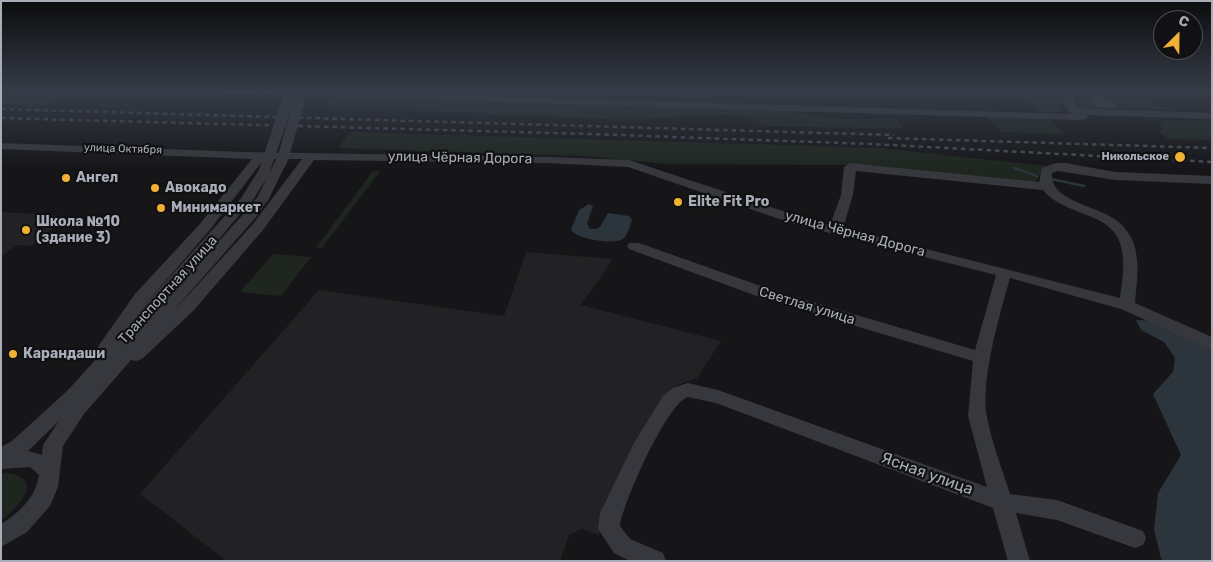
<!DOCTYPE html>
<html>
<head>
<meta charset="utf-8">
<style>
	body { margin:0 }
	#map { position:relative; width:1213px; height:562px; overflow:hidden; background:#161618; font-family:Rubik,sans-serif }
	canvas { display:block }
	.frame { position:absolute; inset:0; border:2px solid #a8adb8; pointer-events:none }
	.north { position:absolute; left:1153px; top:10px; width:50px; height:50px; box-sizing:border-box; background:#111113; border:1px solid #4d4f55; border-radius:50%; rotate:23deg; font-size:14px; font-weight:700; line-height:20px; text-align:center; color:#a8adb8 }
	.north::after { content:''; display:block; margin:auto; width:18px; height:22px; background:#f2b134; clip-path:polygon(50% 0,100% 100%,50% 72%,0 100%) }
</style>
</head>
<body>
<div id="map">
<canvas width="1213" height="562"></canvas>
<div class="frame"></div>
<div class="north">С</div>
</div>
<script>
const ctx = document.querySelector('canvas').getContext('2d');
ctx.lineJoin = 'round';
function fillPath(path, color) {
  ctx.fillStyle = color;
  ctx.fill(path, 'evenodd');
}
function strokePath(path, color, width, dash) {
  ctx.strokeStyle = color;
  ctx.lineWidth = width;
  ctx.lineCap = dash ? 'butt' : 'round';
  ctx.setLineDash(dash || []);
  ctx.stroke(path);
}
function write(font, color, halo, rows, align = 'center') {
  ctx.font = font + ' Rubik,sans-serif';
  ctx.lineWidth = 4.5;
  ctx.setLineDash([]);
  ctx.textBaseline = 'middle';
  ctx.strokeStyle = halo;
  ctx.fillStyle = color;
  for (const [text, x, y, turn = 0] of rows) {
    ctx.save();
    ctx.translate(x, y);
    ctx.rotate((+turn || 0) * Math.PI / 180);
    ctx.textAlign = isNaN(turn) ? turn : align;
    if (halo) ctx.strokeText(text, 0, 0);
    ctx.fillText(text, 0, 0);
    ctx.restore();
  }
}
const built = new Path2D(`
	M 1,91 L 72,91 L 49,105 L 1,104 Z
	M 1024,91 L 1060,96 L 1063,112 L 1039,112 L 1022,96 Z
	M 1086,91 L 1125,91 L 1134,93 L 1165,109 L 1078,108 Z
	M 1,212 L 68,216 L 31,246 L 17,245 L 1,257 Z
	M 526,252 L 613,259 L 581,305 L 721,341 L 697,378 L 670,388 L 652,417 L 601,512 L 599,535 L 581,529 L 569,535 L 560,561 L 227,561 L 140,494 L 319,290 L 504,316 Z`);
const green = new Path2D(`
	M 334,98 L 788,110 C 823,121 860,118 897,119 L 903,129 L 766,126 L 742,115 L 726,114 L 628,120 L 326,107 L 325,103 Z
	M 986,116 L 1047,117 L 1065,134 L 1001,132 Z
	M 1165,120 L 1212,121 L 1212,140 L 1168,139 L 1158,131 L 1162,130 L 1158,125 Z
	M 350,132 L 879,148 L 1046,166 L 1035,183 L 846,165 L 667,164 L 584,156 L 338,148 Z
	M 373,171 L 380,171 L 322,248 L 316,248 Z
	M 273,254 L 311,257 L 281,296 L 240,292 Z
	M 6,473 C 46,477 19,508 1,521 L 1,474 Z`);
const water = new Path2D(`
	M 589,204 L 593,206 L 587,224 L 590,229 L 596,229 L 600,227 L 608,213 L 629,216 L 632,220 C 630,226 628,234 624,238 C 616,246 577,239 571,230 L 579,210 Z
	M 1136,320 L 1157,321 L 1212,348 L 1212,561 L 1163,561 L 1161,558 L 1154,530 L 1158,493 L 1181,455 L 1153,394 L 1173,372 L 1175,358 L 1164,342 L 1141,330 Z`);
const stream = new Path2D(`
	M 1015,168 L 1037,176
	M 1051,179 L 1084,186`);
const building = new Path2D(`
	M 1096,94 L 1104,96 L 1118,108 L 1096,107 L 1091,103 Z`);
const minor = new Path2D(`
	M 224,91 L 327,91 L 1071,114 L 1065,106 L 1064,97 L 1044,93 L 1042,91 L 1077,91 L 1074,99 L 1077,108 L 1212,113 L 1212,119 L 1086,115 L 1088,117 L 1083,120 L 229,94 Z
	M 1,143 L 245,152 L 547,157 L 629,160 L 804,218 L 830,225 L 841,195 L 844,167 L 850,163 L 1039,182 L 1042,168 L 1056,163 L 1066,163 L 1115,172 L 1212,176 L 1212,184 L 1115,180 L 1058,171 L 1052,173 C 1049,201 1098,206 1116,220 C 1122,224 1127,231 1131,237 C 1141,258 1137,281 1135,303 L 1212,337 L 1212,350 L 1121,309 L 1010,278 C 1000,314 980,380 987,417 C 992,443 1002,469 1010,494 L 1057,500 L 1143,531 L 1146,538 L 1143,545 L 1135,548 L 1057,520 L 1016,513 L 1030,561 L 1008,561 L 993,508 L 716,403 L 688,397 C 667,403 623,503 620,526 L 630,539 L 663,553 L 666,561 L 630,561 L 614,553 L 598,529 L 600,513 L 634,443 L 663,396 L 672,388 L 688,383 L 718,390 L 987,487 L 968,416 L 973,361 L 762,298 L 629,249 L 627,246 L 629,243 L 639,243 L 772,290 L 975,350 L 996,275 L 794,224 L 628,167 L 547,163 L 314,160 L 263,230 L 193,311 L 142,359 L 136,361 L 131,360 L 84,414 L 63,446 L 58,487 L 50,506 L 27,532 L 1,547 L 1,524 C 19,513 36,497 39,475 L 30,467 L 1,469 L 1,447 L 12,441 L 68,390 L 98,357 L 95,352 L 97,348 L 135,294 L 199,225 L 252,159 L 1,149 ZM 264,159 L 302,159 L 253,224 L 181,303 L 175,309 L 257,216 L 269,198 L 267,195 L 259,195 L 247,210 L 189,274 L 253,199 L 247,195 L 243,196 L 140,310 L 209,231 ZM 856,171 L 1043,190 C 1050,199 1062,205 1072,209 C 1085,215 1103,219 1113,231 C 1128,248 1123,277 1120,298 L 843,228 L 853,195 ZM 59,421 L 43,445 L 42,455 L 28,451 Z`);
const rail = new Path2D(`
	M 1,109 L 894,135
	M 1,118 L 590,134 L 872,144 L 1212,162
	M 888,138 L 1212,148`);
const minorBridge = new Path2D(`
	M 263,198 L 283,158 L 302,91
	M 247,199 L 264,172 L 291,91`);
const markers = [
	[1180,157,6,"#f2b134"],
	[66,178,5,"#f2b134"],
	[155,188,5,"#f2b134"],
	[678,202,5,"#f2b134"],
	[161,208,5,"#f2b134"],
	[26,230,5,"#f2b134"],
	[13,354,5,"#f2b134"]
];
const farStreetnames = [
	["улица Октября",123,149,2]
];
const farPoinames = [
	["Никольское",1169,157]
];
const streetNames = [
	["улица Чёрная Дорога",460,158,1],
	["улица Чёрная Дорога",855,234,15],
	["Транспортная улица",168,290,-48],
	["Светлая улица",807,306,17]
];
const poiNames = [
	["Ангел",76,178],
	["Авокадо",165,188],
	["Elite Fit Pro",688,202],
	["Минимаркет",171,208],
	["Школа №10",36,222],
	["(здание 3)",36,238],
	["Карандаши",23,354]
];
const nearStreetnames = [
	["Ясная улица",927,474,20]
];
fillPath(built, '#222225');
fillPath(green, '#1e261f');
fillPath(water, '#2c353c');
strokePath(stream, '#2c353c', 2.5);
fillPath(building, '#404145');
strokePath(building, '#303034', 1);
fillPath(minor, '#37383d');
strokePath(rail, '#4a4c52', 2.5, [4.5, 4]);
strokePath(minorBridge, '#37383d', 11);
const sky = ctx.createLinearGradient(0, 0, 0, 170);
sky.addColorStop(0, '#0c0c0d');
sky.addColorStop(0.54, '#363c48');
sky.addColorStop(1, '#363c4800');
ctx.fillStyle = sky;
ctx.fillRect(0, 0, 1213, 170);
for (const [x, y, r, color] of markers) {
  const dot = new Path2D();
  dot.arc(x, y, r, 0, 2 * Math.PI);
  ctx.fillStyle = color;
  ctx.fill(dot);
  strokePath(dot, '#111113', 2);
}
write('11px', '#a8adb8', '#111113', farStreetnames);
write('bold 11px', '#a8adb8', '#111113', farPoinames, 'right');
write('14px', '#a8adb8', '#111113', streetNames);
write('bold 14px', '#a8adb8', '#111113', poiNames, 'left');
write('16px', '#a8adb8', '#111113', nearStreetnames);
</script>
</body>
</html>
